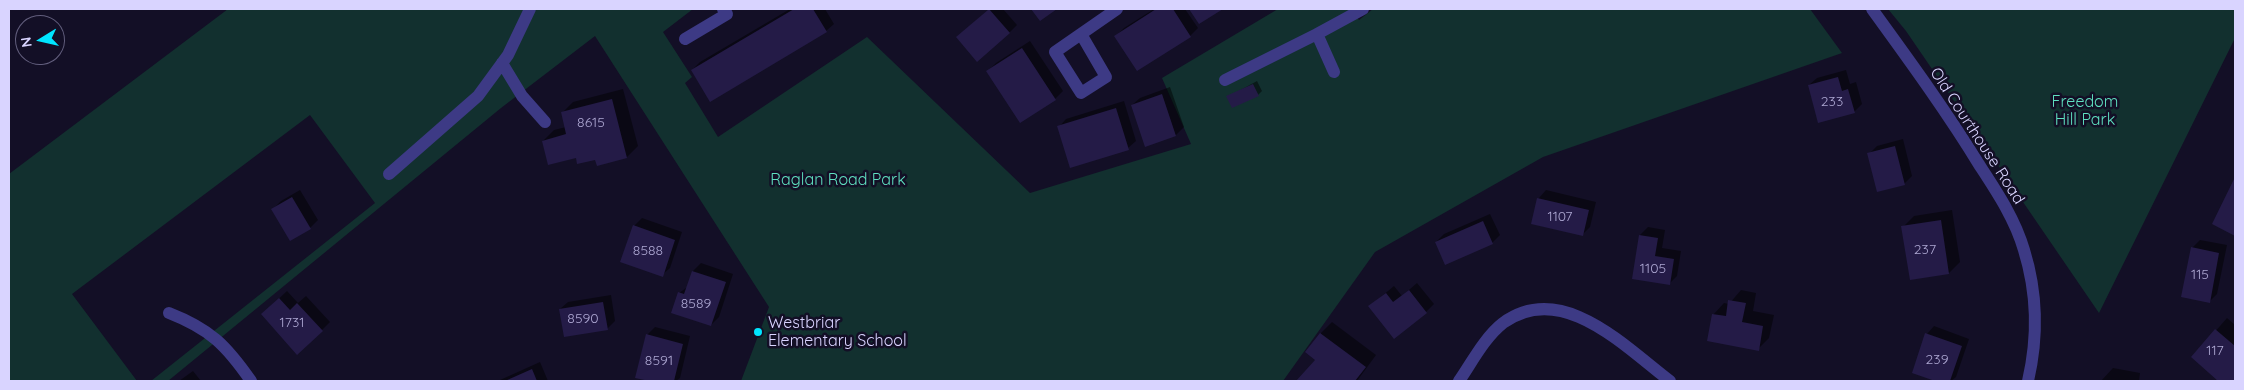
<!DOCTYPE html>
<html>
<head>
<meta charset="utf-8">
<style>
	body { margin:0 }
	#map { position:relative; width:2244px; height:390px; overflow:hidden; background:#130f26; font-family:Quicksand,sans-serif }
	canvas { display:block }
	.frame { position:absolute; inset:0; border:10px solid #d9d4ff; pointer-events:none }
	.north { position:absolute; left:15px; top:15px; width:50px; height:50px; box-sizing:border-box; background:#130f26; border:1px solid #625e7d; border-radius:50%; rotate:261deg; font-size:14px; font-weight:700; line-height:20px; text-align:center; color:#d9d4ff }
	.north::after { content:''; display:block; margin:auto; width:18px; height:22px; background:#00e5ff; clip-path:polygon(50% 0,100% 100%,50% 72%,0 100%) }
</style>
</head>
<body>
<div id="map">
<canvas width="2244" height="390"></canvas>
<div class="frame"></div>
<div class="north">N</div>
</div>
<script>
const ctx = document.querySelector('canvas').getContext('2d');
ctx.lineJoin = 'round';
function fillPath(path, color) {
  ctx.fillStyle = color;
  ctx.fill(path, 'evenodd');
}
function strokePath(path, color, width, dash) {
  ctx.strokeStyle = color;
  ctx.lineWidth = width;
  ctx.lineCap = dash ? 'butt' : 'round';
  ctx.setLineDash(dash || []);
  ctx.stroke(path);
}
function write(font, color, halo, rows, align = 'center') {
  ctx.font = font + ' Quicksand,sans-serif';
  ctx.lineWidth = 5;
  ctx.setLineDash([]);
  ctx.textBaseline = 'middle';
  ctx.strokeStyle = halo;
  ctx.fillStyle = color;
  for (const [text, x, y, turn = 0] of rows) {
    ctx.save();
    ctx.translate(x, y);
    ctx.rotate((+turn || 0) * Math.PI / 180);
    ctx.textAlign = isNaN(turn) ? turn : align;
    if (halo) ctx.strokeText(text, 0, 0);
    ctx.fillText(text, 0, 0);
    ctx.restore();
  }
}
const green = new Path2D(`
	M 228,9 L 693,9 L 663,32 L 692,77 L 685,83 L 718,137 L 867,37 L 1030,193 L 1191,144 L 1162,78 L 1278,9 L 1351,9 L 1359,20 L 1373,9 L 1810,9 L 1842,53 L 1543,157 L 1375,252 L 1283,381 L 741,381 L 769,307 L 595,36 L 501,108 L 168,381 L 151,381 L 375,203 L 310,115 L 72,294 L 137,381 L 9,381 L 9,174 Z
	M 1888,9 L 2235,9 L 2235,38 L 2099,313 L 1906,31 Z`);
const shadow = new Path2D(`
	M 790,9 L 825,9 L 834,24 L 826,31 L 692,70 L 700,62 Z
	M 989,9 L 1003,9 L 1017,25 L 1009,33 L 957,37 Z
	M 1154,9 L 1185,9 L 1198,28 L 1190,36 L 1116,36 L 1124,28 Z
	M 1030,41 L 1063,91 L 1055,99 L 988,71 L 996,63 Z
	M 1846,70 L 1850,84 L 1856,82 L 1862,104 L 1854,112 L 1809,85 L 1817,78 Z
	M 1257,81 L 1262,91 L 1258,95 L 1228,97 Z
	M 1170,87 L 1184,127 L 1176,135 L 1146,145 L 1132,105 L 1140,98 Z
	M 623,89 L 638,146 L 627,157 L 598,165 L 596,158 L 577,156 L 543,141 L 554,130 L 566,127 L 562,113 L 573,102 Z
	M 1124,101 L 1136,141 L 1128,148 L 1059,127 L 1066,119 Z
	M 1903,139 L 1912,176 L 1904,184 L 1869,154 L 1877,146 Z
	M 2235,180 L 2235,234 L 2214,224 Z
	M 300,190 L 318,220 L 310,228 L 273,209 L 281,201 Z
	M 1546,190 L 1596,202 L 1590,227 L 1582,235 L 1533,224 L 1539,198 Z
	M 1952,210 L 1960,262 L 1949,273 L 1903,227 L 1914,216 Z
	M 1490,214 L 1500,235 L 1492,243 L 1436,242 L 1444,234 Z
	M 642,218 L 682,232 L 670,268 L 662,275 L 634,226 Z
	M 1648,227 L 1665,230 L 1662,248 L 1681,251 L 1677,276 L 1669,284 L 1640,235 Z
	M 2200,240 L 2227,245 L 2217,294 L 2209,302 L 2192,248 Z
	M 701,263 L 733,274 L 719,317 L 711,325 L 679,293 L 689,286 L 693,271 Z
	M 1417,283 L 1434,304 L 1426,312 L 1370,306 L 1394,286 L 1402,296 Z
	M 1741,290 L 1756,293 L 1753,311 L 1774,315 L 1769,338 L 1758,349 L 1713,315 L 1724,303 L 1729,304 Z
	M 287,291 L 298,303 L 306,296 L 330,322 L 322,330 L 270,307 Z
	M 611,295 L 615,321 L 607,329 L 560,309 L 568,302 Z
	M 2227,318 L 2235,325 L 2235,381 L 2220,381 L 2193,357 Z
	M 1332,322 L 1376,355 L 1357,381 L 1298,381 L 1317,360 L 1321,333 Z
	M 1934,326 L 1969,339 L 1956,377 L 1951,381 L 1938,381 L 1913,372 L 1927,334 Z
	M 655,327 L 690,336 L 680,378 L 676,381 L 654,381 L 636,377 L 647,335 Z
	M 540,362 L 548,381 L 499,381 L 500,380 Z
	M 2113,368 L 2140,373 L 2139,381 L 2101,381 Z
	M 193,371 L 201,381 L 179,381 Z`);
const building = new Path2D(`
	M 794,9 L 813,9 L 827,32 L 710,102 L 691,70 Z
	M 989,9 L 1010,33 L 977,62 L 956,37 Z
	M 1031,9 L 1057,9 L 1040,21 Z
	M 1156,9 L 1173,9 L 1191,37 L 1137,71 L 1114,36 Z
	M 1189,9 L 1223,9 L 1199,24 Z
	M 1022,48 L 1056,100 L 1020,123 L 986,71 Z
	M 1838,77 L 1842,91 L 1848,89 L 1855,113 L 1818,123 L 1808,85 Z
	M 1253,84 L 1259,96 L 1232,108 L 1226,96 Z
	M 1162,94 L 1176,136 L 1145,147 L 1131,105 Z
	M 612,99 L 627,158 L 597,166 L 595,160 L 577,164 L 576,158 L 548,165 L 542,141 L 566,134 L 561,112 Z
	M 1116,108 L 1129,150 L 1070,168 L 1057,126 Z
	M 1895,146 L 1905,185 L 1877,192 L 1867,153 Z
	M 2235,177 L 2235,236 L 2212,224 Z
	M 292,197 L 311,229 L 290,241 L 271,209 Z
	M 1537,198 L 1589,210 L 1583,236 L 1531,224 Z
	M 1941,220 L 1949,274 L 1910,280 L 1901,226 Z
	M 1483,221 L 1493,244 L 1445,265 L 1435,242 Z
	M 633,225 L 675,240 L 663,277 L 620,262 Z
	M 1639,235 L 1658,238 L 1655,256 L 1674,259 L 1670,285 L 1632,279 Z
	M 2191,247 L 2219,253 L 2210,303 L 2181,297 Z
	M 692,271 L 726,282 L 711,326 L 671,313 L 678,292 L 684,294 Z
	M 1409,290 L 1427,313 L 1394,339 L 1368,306 L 1386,293 L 1393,302 Z
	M 279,298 L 290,310 L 297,303 L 323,331 L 297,355 L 261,314 Z
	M 1728,300 L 1746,303 L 1742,322 L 1763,326 L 1759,351 L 1707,341 L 1712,314 L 1726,316 Z
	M 603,302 L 608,330 L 564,337 L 559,309 Z
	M 2215,329 L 2235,346 L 2235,381 L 2218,381 L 2191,357 Z
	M 1320,333 L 1366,367 L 1355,381 L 1296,381 L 1315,360 L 1305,352 Z
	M 1925,333 L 1962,346 L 1950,381 L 1935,381 L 1912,373 Z
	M 646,334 L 683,344 L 674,381 L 649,381 L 635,378 Z
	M 532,369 L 537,381 L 505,381 Z`);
const minor = new Path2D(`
	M 1872,9 C 1909,60 1947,112 1980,166 C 1997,192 2015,219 2024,250 C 2037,292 2038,338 2028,381
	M 1081,34 L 1106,77 L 1081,93 L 1055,52 L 1117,9
	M 685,39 L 727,14 L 723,9
	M 502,63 L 522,96 L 545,122
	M 1334,72 L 1317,34 L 1363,9
	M 1225,80 L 1317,34
	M 389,174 L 478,96 L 508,55 L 530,9
	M 169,313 C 210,329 226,345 251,381
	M 1459,381 C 1472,362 1485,337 1503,323 C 1562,280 1625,347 1670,381`);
const markers = [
	[758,332,5,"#00e5ff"]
];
const numberNames = [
	["233",1832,102],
	["8615",591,123],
	["1107",1560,217],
	["237",1925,250],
	["8588",648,251],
	["1105",1653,269],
	["115",2200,275],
	["8589",696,304],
	["8590",583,319],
	["1731",292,323],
	["117",2215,351],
	["239",1937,360],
	["8591",659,361]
];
const parkNames = [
	["Freedom",2085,102],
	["Hill Park",2085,120],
	["Raglan Road Park",838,180]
];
const streetNames = [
	["Old Courthouse Road",1977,136,57]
];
const poiNames = [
	["Westbriar",768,323],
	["Elementary School",768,341]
];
fillPath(green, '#12302f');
fillPath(shadow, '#0007');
fillPath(building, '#241b47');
strokePath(minor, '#3d3a85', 12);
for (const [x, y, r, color] of markers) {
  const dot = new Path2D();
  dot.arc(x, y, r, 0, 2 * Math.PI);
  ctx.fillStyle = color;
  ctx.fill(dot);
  strokePath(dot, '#130f26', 2);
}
write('14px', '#aca6d1', null, numberNames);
write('16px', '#5fe0c0', '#130f26', parkNames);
write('16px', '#d9d4ff', '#130f26', streetNames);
write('16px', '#d9d4ff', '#130f26', poiNames, 'left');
</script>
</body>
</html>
